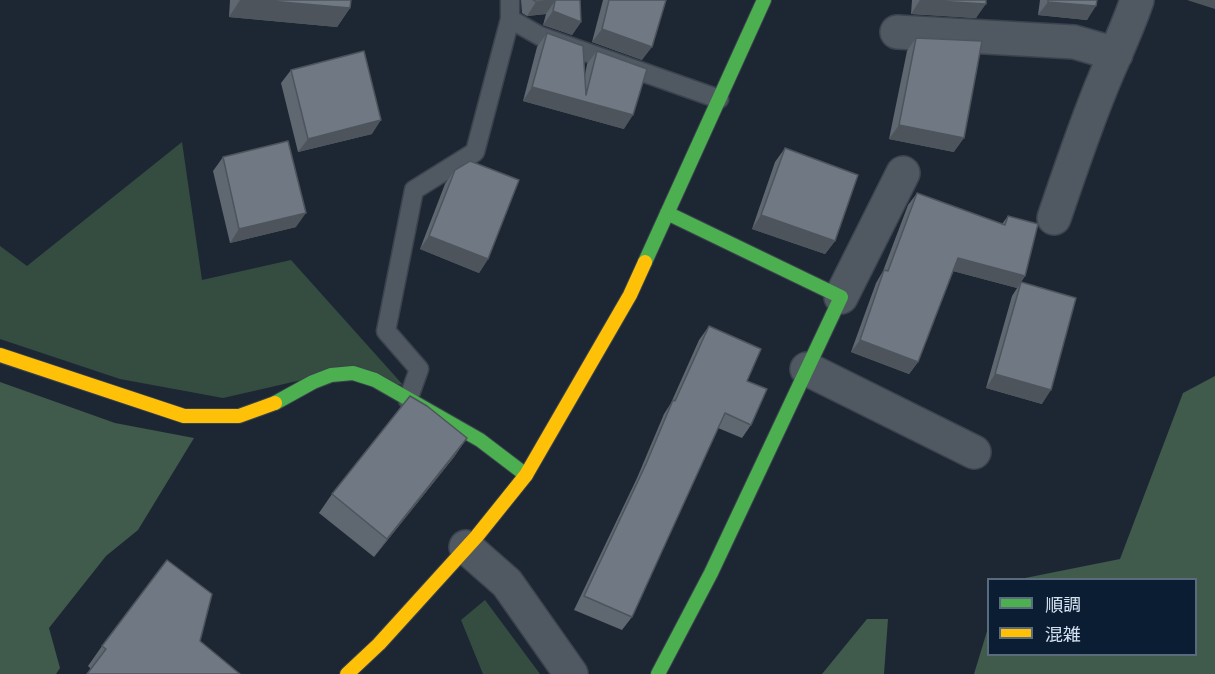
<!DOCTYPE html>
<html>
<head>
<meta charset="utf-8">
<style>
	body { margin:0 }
	#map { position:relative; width:1215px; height:674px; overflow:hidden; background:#1d2734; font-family:Inter,"Noto Sans JP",sans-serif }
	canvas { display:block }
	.legend { position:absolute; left:987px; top:578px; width:210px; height:78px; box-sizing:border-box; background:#0a1d32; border:2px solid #5b6b7e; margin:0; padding:8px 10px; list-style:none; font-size:18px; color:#d5e1f0 }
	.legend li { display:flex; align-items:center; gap:12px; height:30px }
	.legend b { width:30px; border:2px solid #5b6b7e }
</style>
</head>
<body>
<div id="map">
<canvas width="1215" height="674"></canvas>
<ul class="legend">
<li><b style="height:8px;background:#4caf50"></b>順調</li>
<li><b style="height:8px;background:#ffc107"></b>混雑</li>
</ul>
</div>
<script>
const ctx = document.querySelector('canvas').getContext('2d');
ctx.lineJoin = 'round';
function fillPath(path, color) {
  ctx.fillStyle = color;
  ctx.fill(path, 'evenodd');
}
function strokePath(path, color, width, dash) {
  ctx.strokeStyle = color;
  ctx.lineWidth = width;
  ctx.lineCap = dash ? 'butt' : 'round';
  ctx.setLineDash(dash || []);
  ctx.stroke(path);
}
const green = new Path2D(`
	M 182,142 L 202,280 L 291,260 L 403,385 L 332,373 L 223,398 L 120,379 L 0,339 L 0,246 L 27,266 Z
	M 485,600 L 540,674 L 483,674 L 461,620 Z`);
const forest = new Path2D(`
	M 1215,376 L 1215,674 L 974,674 L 988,628 L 988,654 L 1196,654 L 1196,580 L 1020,579 L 1120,559 L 1183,393 Z
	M 0,382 L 115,423 L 194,438 L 138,530 L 106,556 L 49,628 L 60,668 L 56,674 L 0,674 Z
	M 867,619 L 888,619 L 884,674 L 822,674 Z`);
const lane = new Path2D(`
	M 510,0 L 510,19 L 540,36 L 719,99
	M 408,400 L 419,369 L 386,331 L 414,190 L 475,152 L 510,19`);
const street = new Path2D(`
	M 897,32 L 1074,42 L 1116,54
	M 1054,218 C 1070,171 1086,123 1105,78 C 1116,52 1128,27 1137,0
	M 841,297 L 903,173
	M 807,369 L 974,452
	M 466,547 L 507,583 L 571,674`);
const fast = new Path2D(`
	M 645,262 L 764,0
	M 275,403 L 313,382 L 331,375 L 353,373 L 375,380 L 480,440 L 526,475
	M 658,674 L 711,573 L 841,297 L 667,213`);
const slow = new Path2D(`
	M 0,355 L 184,416 L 239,416 L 275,403
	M 347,674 L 379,644 L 477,536 L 526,475 L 630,295 L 645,262`);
const wall = new Path2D(`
	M 230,0 L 351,0 L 350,8 L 337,27 L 229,17 Z
	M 521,0 L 580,0 L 581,22 L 572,35 L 543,25 L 546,14 L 527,16 L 522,13 Z
	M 603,0 L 666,0 L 642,60 L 592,42 Z
	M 912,0 L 986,0 L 976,18 L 911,14 Z
	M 1040,0 L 1097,0 L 1087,20 L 1038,15 Z
	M 547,33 L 585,75 L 587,64 L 597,51 L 624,129 L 523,101 L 537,47 Z
	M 916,38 L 954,152 L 889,139 L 907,51 Z
	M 291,70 L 372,134 L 298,152 L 281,83 Z
	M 785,148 L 835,241 L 825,254 L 752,229 L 775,162 Z
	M 223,157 L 296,227 L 230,243 L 213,171 Z
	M 455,170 L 488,259 L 479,273 L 420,249 L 445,184 Z
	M 917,193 L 1002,224 L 1008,216 L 1025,276 L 1017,288 L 953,271 L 918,362 L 909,374 L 851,352 L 876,283 L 883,271 L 908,205 Z
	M 1021,282 L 1042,404 L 986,388 L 1012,296 Z
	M 709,326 L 747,381 L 751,425 L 742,438 L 718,428 L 632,617 L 622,630 L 574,610 L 637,478 L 664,414 L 671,403 L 699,340 Z
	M 467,438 L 454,457 L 374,557 L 319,513 L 332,494 Z
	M 200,641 L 91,669 L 88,666 L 102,646 Z`);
const shadedWall = new Path2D(`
	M 240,0 L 259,0 L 350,8 L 337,27 L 229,17 Z
	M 920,0 L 986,4 L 976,18 L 911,14 Z
	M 1187,0 L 1215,0 L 1215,9 Z
	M 555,1 L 546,14 L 527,16 L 536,2 Z
	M 1048,2 L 1096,6 L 1087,20 L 1038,15 Z
	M 553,11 L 581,22 L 572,35 L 543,25 Z
	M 602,29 L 652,47 L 642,60 L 592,42 Z
	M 532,87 L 633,115 L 624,129 L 523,101 Z
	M 381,120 L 372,134 L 298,152 L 308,139 Z
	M 899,125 L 964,138 L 954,152 L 889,139 Z
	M 306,213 L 296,227 L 230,243 L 239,229 Z
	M 761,215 L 835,241 L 825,254 L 752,229 Z
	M 429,236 L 488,259 L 479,273 L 420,249 Z
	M 958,258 L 1025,276 L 1017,288 L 949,270 Z
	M 860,340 L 918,362 L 909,374 L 851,352 Z
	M 995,374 L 1051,390 L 1042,404 L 986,388 Z
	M 467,438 L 454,457 L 374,557 L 387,539 Z`);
const building = new Path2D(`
	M 259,0 L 351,0 L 350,8 Z
	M 533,0 L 580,0 L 581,22 L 553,11 L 555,1 L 536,2 Z
	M 609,0 L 666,0 L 652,47 L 602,29 Z
	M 920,0 L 986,0 L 986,4 Z
	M 1048,0 L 1097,0 L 1096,6 L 1048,2 Z
	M 547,33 L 583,46 L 586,95 L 597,51 L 647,69 L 633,115 L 532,87 Z
	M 916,38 L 982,41 L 964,138 L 899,125 Z
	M 364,51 L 381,120 L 308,139 L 291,70 Z
	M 288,141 L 306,213 L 239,229 L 223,157 Z
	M 785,148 L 858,175 L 835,241 L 761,215 Z
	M 470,161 L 519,180 L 488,259 L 429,236 L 455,170 Z
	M 917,193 L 1005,225 L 1008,216 L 1038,224 L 1025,276 L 958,258 L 918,362 L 860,340 L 884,270 L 888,271 Z
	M 1021,282 L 1076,298 L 1051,390 L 995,374 Z
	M 709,326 L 761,349 L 747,381 L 767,389 L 751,425 L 725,413 L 632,617 L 584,596 L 646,464 L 673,400 L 675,401 Z
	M 410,396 L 427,406 L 467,438 L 387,539 L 332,494 Z
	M 167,560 L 212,594 L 200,641 L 240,674 L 87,674 L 106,649 L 102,646 Z`);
fillPath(green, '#354d40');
fillPath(forest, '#405a4b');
strokePath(lane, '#3b434e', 21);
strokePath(street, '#3b434e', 36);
strokePath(fast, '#3b434e', 16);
strokePath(slow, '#3b434e', 16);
strokePath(lane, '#505862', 18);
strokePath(street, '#505862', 33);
strokePath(fast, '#4caf50', 14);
strokePath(slow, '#ffc107', 14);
fillPath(wall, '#5f6771');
fillPath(shadedWall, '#4e545c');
fillPath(building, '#6f7883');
strokePath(building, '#4e545c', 1.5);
</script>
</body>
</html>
